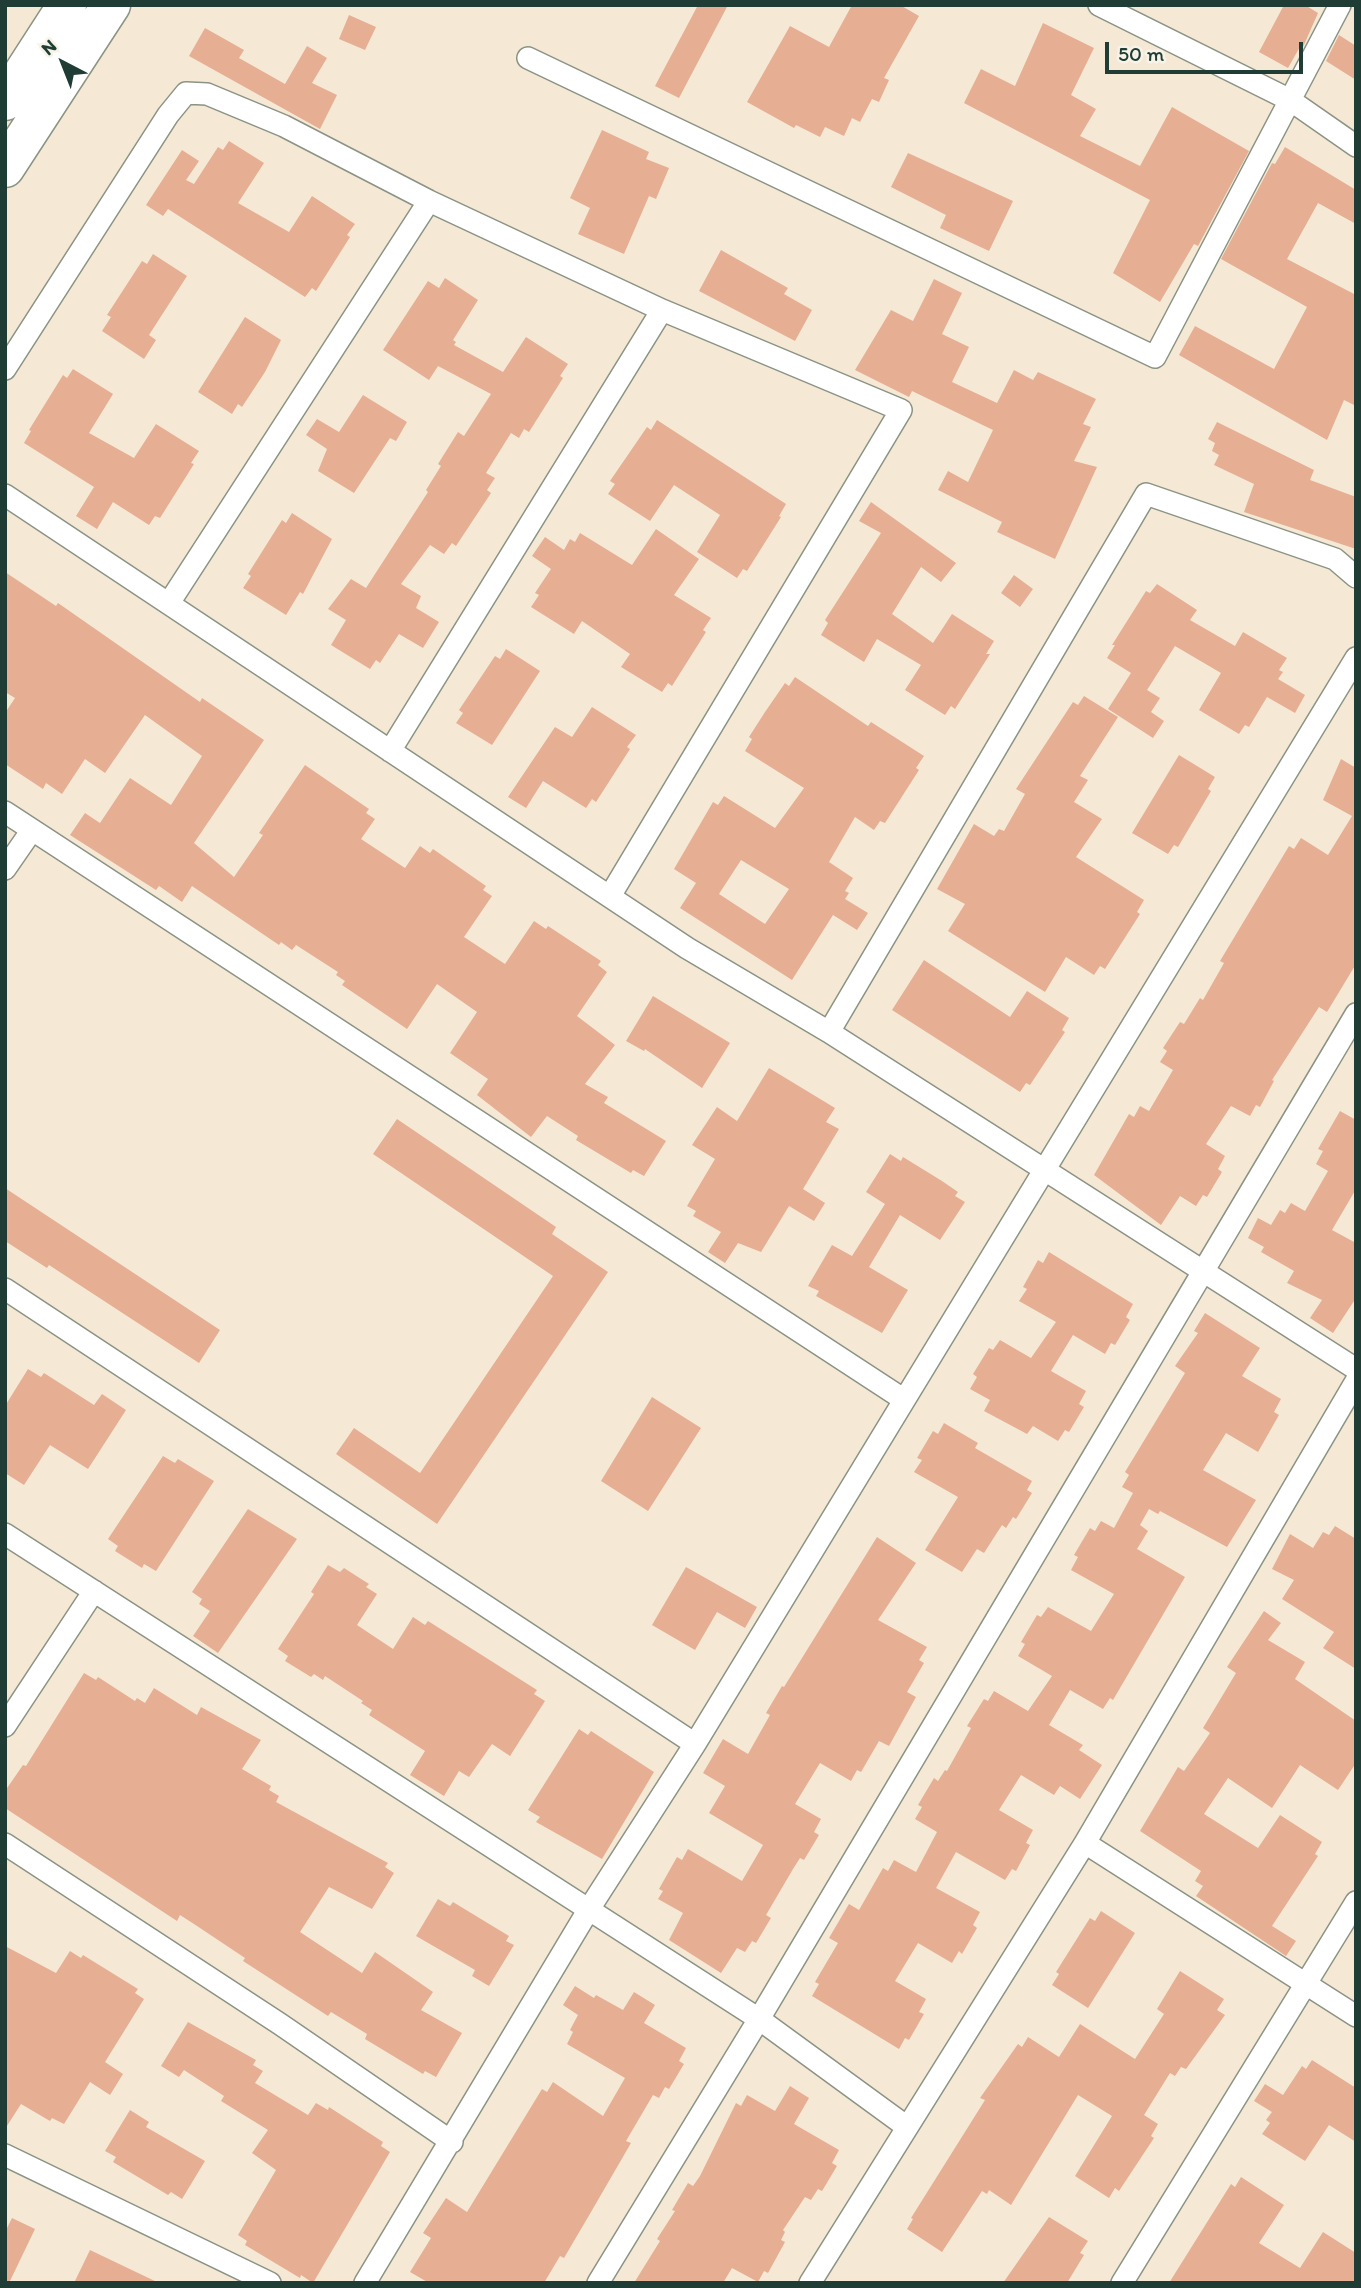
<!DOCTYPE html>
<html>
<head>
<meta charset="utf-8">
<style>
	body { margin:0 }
	#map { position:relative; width:1361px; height:2288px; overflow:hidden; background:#f5e9d5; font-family:Itim,sans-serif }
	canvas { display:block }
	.frame { position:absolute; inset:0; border:7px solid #1f3d34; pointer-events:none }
	.north { position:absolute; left:28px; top:28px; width:70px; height:70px; -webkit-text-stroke:5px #f7f3e8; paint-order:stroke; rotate:318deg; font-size:19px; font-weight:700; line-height:28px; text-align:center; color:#1f3d34 }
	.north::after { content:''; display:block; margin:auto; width:24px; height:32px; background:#1f3d34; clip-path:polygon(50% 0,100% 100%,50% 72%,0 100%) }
	.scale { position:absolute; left:1105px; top:42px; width:198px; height:32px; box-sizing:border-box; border:4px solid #1f3d34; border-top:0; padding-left:9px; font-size:21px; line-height:24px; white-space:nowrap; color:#1f3d34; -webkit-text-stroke:5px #f7f3e8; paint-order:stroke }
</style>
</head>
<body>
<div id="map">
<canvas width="1361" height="2288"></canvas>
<div class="frame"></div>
<div class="north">N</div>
<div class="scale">50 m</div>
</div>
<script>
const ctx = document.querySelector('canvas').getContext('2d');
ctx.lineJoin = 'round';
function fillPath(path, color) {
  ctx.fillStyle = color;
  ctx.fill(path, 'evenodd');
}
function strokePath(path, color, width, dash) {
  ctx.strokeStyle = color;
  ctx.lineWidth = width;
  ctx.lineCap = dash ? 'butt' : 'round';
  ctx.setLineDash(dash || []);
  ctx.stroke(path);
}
const building = new Path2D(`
	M 698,5 L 728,5 L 679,98 L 655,86 Z
	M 852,5 L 900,5 L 919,16 L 884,78 L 889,80 L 879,102 L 872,99 L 860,122 L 852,118 L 844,136 L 825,127 L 820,137 L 796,125 L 794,128 L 747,102 L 790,26 L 829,47 Z
	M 1284,5 L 1305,5 L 1318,13 L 1303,47 L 1301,45 L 1288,68 L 1259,52 Z
	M 349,15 L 376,27 L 365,50 L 339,39 Z
	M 1043,23 L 1094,48 L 1071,95 L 1096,109 L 1080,136 L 1140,166 L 1172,107 L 1249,151 L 1198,246 L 1194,244 L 1160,302 L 1113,273 L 1150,200 L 964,103 L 981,69 L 1015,86 Z
	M 205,28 L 244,50 L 239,58 L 285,84 L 307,46 L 327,58 L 312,83 L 337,95 L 320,129 L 189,56 Z
	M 1339,35 L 1356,46 L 1356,80 L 1326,61 Z
	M 602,130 L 649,152 L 646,159 L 669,168 L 656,199 L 649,196 L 624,254 L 578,234 L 590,208 L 570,198 Z
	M 229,141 L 264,163 L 238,203 L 289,232 L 312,196 L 355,224 L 347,235 L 350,237 L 316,291 L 312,288 L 305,297 L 168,209 L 163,216 L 146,205 L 182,150 L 199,161 L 186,180 L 194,184 L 218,147 L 223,150 Z
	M 1285,147 L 1356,190 L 1356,224 L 1318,203 L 1287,259 L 1356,295 L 1356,406 L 1344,400 L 1327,440 L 1179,355 L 1195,326 L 1274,369 L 1307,307 L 1221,259 L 1272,163 L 1275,164 Z
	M 908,153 L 1013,201 L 989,251 L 940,228 L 946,215 L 891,187 Z
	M 721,250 L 788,288 L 784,294 L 812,310 L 795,341 L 699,291 Z
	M 153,254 L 187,276 L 149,335 L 156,340 L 144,359 L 102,331 L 111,317 L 107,315 L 142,261 L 147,264 Z
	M 445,278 L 478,300 L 453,340 L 456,342 L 454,345 L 503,372 L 526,337 L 568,364 L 560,376 L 563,378 L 529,432 L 524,429 L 519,438 L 511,433 L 486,473 L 495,478 L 487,490 L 491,493 L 456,546 L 452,543 L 444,554 L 430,545 L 401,584 L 421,596 L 416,608 L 439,622 L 423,648 L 399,634 L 380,663 L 376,660 L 370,669 L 331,645 L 346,620 L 328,609 L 351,579 L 366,588 L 428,492 L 426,490 L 441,466 L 438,464 L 458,432 L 464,436 L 491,394 L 438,366 L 429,380 L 383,350 L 428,281 L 439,288 Z
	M 934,279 L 962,293 L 942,334 L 969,347 L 952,382 L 997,403 L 1014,370 L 1033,380 L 1038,372 L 1096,399 L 1083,424 L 1091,427 L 1074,461 L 1097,467 L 1055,559 L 997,532 L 1002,522 L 938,490 L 948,471 L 968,482 L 993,430 L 912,391 L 909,397 L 855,370 L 891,310 L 913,321 Z
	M 245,317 L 281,340 L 265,372 L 242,407 L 238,404 L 232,414 L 198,392 Z
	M 73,369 L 113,394 L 89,433 L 134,458 L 156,424 L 199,451 L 191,463 L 194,464 L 160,518 L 155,516 L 149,525 L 113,502 L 97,529 L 76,516 L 94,487 L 24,443 L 31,431 L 29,430 L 63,375 L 67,378 Z
	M 363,395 L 407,422 L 396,441 L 390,438 L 354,493 L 318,471 L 327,449 L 306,435 L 317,419 L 339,432 Z
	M 657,420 L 786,504 L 779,516 L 781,517 L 747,571 L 743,569 L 737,578 L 697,552 L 720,515 L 674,485 L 650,521 L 608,494 L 615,484 L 610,481 L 647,427 L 651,430 Z
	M 1217,422 L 1314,470 L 1310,480 L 1356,497 L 1356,549 L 1244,512 L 1254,484 L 1214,465 L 1219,455 L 1212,451 L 1215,443 L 1208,439 Z
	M 871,502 L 956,563 L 941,582 L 921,567 L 892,614 L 933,643 L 952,614 L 994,641 L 986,654 L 990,654 L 955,709 L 951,706 L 945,715 L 905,690 L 921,665 L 877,639 L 864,662 L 821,635 L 828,623 L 825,620 L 881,533 L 859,521 Z
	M 292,513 L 332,539 L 303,594 L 300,592 L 286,615 L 243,588 L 251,576 L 248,574 L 282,520 L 286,523 Z
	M 656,529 L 699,559 L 674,595 L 711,618 L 703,630 L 706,632 L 672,686 L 668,683 L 662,692 L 621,667 L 630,654 L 582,621 L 574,634 L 531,607 L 539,595 L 535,593 L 551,569 L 532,556 L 545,537 L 564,550 L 570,539 L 575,542 L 580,533 L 632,565 Z
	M 5,572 L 56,606 L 58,603 L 200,702 L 202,698 L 264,740 L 194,843 L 234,877 L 263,835 L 259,833 L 305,765 L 369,809 L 366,813 L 375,819 L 361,839 L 405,868 L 420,846 L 430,853 L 433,849 L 486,886 L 483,890 L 492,896 L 464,937 L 505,964 L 534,921 L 546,929 L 548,926 L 601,961 L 598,965 L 607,972 L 577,1016 L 615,1045 L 585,1084 L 608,1097 L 604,1103 L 666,1141 L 644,1176 L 633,1170 L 631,1173 L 576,1140 L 578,1136 L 547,1116 L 531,1137 L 477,1095 L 488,1079 L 450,1053 L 477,1012 L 437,984 L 407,1029 L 342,985 L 345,981 L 336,975 L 338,972 L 296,945 L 292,950 L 281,942 L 279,945 L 192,886 L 182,902 L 159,886 L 156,890 L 70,835 L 85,813 L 100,823 L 130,778 L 171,805 L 202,756 L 145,715 L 105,773 L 85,759 L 62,794 L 46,783 L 43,789 L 5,764 L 5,713 L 15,698 L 5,692 Z
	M 1014,575 L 1033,589 L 1020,607 L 1001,593 Z
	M 1157,584 L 1197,610 L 1190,620 L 1235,646 L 1243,632 L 1287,658 L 1279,670 L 1283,672 L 1278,679 L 1305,695 L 1295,713 L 1267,697 L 1249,727 L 1245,725 L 1239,734 L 1199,710 L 1221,673 L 1175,646 L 1147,690 L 1160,698 L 1151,712 L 1164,721 L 1153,738 L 1108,709 L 1131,673 L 1107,658 L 1115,645 L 1112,645 L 1146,591 L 1150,593 Z
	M 506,649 L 540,671 L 492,745 L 456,723 L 463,713 L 459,710 L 495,656 L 500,659 Z
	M 795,677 L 868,726 L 871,722 L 924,756 L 916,768 L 919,770 L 885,823 L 880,821 L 874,830 L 855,817 L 829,862 L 853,878 L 845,891 L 849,893 L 845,899 L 868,913 L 857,930 L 833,915 L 792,980 L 680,908 L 696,883 L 674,869 L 713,802 L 718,805 L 724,796 L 775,828 L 804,788 L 745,751 L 752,739 L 749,737 L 765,712 L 785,683 L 789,686 ZM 741,860 L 789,889 L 765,924 L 719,894 Z
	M 1084,696 L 1118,717 L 1080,776 L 1088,780 L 1074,802 L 1102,819 L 1076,857 L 1144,900 L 1137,912 L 1140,914 L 1105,969 L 1100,966 L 1094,975 L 1066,957 L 1045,992 L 948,931 L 965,904 L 937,889 L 974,824 L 994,836 L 999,829 L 1004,831 L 1025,794 L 1016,789 L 1073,702 L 1078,705 Z
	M 592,707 L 636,735 L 627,747 L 630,749 L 596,802 L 592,799 L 586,808 L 543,781 L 526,808 L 508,797 L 555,727 L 572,737 Z
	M 1179,755 L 1215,777 L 1208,789 L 1211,791 L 1178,847 L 1174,845 L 1168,854 L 1132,833 Z
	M 1341,759 L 1356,768 L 1356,964 L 1327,1012 L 1319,1007 L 1272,1080 L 1274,1081 L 1260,1107 L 1256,1105 L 1250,1116 L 1231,1106 L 1206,1144 L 1225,1156 L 1218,1169 L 1222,1172 L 1207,1197 L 1203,1195 L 1196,1206 L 1180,1196 L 1161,1225 L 1094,1175 L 1129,1114 L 1134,1117 L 1140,1106 L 1149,1111 L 1173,1070 L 1160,1062 L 1167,1051 L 1163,1048 L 1180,1022 L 1184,1024 L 1200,998 L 1203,1000 L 1224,963 L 1220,961 L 1289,846 L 1294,849 L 1301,838 L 1328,855 L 1352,816 L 1323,800 Z
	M 924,960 L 1010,1017 L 1027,991 L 1069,1018 L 1062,1030 L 1065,1032 L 1030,1085 L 1026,1083 L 1020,1092 L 892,1010 Z
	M 653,996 L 730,1043 L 702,1088 L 645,1049 L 644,1051 L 626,1041 Z
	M 769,1068 L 835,1108 L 826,1122 L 839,1129 L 803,1189 L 825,1203 L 814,1221 L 789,1206 L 761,1252 L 738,1243 L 725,1263 L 708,1252 L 721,1232 L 693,1216 L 696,1211 L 687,1206 L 715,1159 L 692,1145 L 717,1107 L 737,1121 Z
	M 1340,1111 L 1356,1120 L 1356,1189 L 1332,1230 L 1356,1243 L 1356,1298 L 1333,1333 L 1310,1318 L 1322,1300 L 1287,1283 L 1294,1271 L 1261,1252 L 1264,1247 L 1248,1238 L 1258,1218 L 1271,1225 L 1280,1210 L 1285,1213 L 1291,1203 L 1305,1211 L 1328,1171 L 1316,1164 L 1323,1151 L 1318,1149 Z
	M 397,1119 L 556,1227 L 552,1234 L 608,1272 L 437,1524 L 336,1454 L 354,1428 L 420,1473 L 553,1276 L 373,1154 Z
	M 890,1154 L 901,1161 L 903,1157 L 942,1181 L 958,1192 L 955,1196 L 965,1202 L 940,1240 L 900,1215 L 869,1267 L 908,1290 L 882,1333 L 816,1296 L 819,1291 L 808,1286 L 832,1245 L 852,1256 L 885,1204 L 866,1192 Z
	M 5,1188 L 220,1330 L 199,1363 L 49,1265 L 47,1268 L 5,1241 Z
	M 1049,1252 L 1133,1304 L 1126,1317 L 1130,1320 L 1115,1345 L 1111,1343 L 1105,1354 L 1073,1335 L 1051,1371 L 1086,1391 L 1079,1404 L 1084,1407 L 1069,1432 L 1065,1430 L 1058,1441 L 1033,1426 L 1027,1434 L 984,1411 L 990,1400 L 970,1389 L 977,1377 L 973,1374 L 989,1348 L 993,1350 L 1000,1340 L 1031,1358 L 1056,1322 L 1019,1301 L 1027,1289 L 1023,1287 L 1038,1260 L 1043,1263 Z
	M 1205,1313 L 1260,1348 L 1242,1376 L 1281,1399 L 1274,1412 L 1279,1415 L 1258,1452 L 1226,1433 L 1203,1470 L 1256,1500 L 1227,1547 L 1160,1511 L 1158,1514 L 1149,1509 L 1140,1525 L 1148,1531 L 1137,1549 L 1185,1577 L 1113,1700 L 1110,1698 L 1103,1709 L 1070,1690 L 1049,1725 L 1083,1745 L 1079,1750 L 1102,1765 L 1080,1799 L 1060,1786 L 1054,1795 L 1021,1775 L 999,1810 L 1033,1830 L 1026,1843 L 1030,1845 L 1016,1871 L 1012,1869 L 1005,1880 L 956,1852 L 936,1888 L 980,1912 L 973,1925 L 977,1928 L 962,1954 L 959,1951 L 952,1963 L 918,1943 L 895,1981 L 926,1999 L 919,2012 L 924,2014 L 909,2040 L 905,2038 L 899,2049 L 812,1996 L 819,1984 L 815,1982 L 838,1943 L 829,1938 L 849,1904 L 859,1910 L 883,1868 L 888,1871 L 894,1860 L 916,1872 L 937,1832 L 915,1819 L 922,1807 L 918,1805 L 934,1778 L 938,1781 L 945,1770 L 947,1771 L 971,1728 L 967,1726 L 984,1699 L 988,1701 L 994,1691 L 1028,1711 L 1052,1676 L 1018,1656 L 1025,1644 L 1021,1642 L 1037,1615 L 1041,1617 L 1048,1607 L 1091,1631 L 1114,1594 L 1071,1570 L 1078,1557 L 1074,1555 L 1090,1528 L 1095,1531 L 1101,1521 L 1114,1528 L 1133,1493 L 1122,1487 L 1129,1475 L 1125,1472 L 1185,1373 L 1175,1366 L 1198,1333 L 1194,1331 Z
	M 28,1369 L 41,1377 L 44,1373 L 94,1405 L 102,1394 L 126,1410 L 88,1469 L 50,1445 L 24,1485 L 5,1473 L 5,1406 Z
	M 652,1397 L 701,1428 L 648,1511 L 601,1481 Z
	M 944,1423 L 978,1443 L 975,1448 L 1032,1481 L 1027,1490 L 1032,1493 L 1016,1519 L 1013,1517 L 1006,1528 L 1002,1525 L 984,1553 L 977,1549 L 962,1572 L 925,1550 L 958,1497 L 914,1472 L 922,1460 L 917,1458 L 933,1431 L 938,1434 Z
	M 163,1456 L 175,1463 L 178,1459 L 214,1481 L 156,1571 L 144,1564 L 142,1568 L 115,1551 L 118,1546 L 108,1539 Z
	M 248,1509 L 297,1539 L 218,1653 L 193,1636 L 210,1611 L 199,1604 L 202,1599 L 192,1592 Z
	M 1335,1526 L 1356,1539 L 1356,1669 L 1323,1648 L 1334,1632 L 1282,1599 L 1294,1580 L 1272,1569 L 1290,1534 L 1313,1548 L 1323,1532 L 1329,1535 Z
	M 877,1537 L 916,1563 L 878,1620 L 927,1647 L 919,1660 L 924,1663 L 907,1692 L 916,1697 L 889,1746 L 879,1741 L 861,1772 L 857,1770 L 851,1781 L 820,1763 L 795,1804 L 821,1819 L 814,1832 L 819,1835 L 804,1860 L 800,1858 L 793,1869 L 766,1915 L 771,1918 L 756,1943 L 752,1941 L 745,1952 L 737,1948 L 721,1973 L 669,1940 L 683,1913 L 658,1899 L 663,1891 L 659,1889 L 677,1857 L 682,1860 L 688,1849 L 742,1881 L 763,1845 L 709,1813 L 725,1786 L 703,1773 L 723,1739 L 748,1754 L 770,1715 L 766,1713 L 782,1686 L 784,1687 Z
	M 328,1565 L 340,1572 L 344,1568 L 369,1584 L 366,1587 L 377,1594 L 357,1625 L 393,1649 L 413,1617 L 425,1625 L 428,1621 L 537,1690 L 534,1694 L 545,1701 L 510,1756 L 492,1744 L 469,1777 L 459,1771 L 444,1796 L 410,1775 L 425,1751 L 369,1715 L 372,1710 L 361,1703 L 363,1701 L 325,1676 L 323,1680 L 314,1674 L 311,1677 L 285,1661 L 288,1656 L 278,1649 L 314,1594 L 311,1592 Z
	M 686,1567 L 757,1607 L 745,1628 L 717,1612 L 695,1650 L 652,1625 Z
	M 1264,1611 L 1281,1623 L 1268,1640 L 1305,1662 L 1295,1679 L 1356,1721 L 1356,1763 L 1338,1790 L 1300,1765 L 1272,1808 L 1228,1778 L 1204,1814 L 1258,1848 L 1280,1815 L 1322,1842 L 1315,1854 L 1318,1856 L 1272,1926 L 1296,1941 L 1286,1956 L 1196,1896 L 1203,1886 L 1195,1881 L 1201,1871 L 1140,1831 L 1178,1767 L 1184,1771 L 1210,1733 L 1203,1728 L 1236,1673 L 1227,1667 Z
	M 84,1673 L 96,1680 L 98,1677 L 135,1701 L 137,1698 L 145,1703 L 154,1688 L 197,1715 L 201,1707 L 261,1740 L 242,1769 L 271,1786 L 269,1790 L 279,1796 L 276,1802 L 388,1863 L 385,1867 L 394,1873 L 372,1909 L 329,1887 L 300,1932 L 362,1973 L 375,1952 L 433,1992 L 421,2010 L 462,2033 L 436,2077 L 425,2071 L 423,2074 L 365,2039 L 367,2034 L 331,2012 L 328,2016 L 243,1961 L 245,1958 L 194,1924 L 180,1915 L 177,1921 L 5,1808 L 5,1791 L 23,1765 L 26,1766 Z
	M 579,1729 L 588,1735 L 591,1731 L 654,1772 L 602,1859 L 536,1822 L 540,1817 L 528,1810 Z
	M 438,1899 L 450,1906 L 453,1902 L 509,1936 L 506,1941 L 514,1945 L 489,1986 L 472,1976 L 475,1970 L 416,1936 Z
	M 1101,1911 L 1135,1933 L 1088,2008 L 1052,1985 L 1059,1974 L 1056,1972 L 1090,1918 L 1095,1921 Z
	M 5,1946 L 56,1973 L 70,1951 L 81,1958 L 83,1955 L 138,1989 L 135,1993 L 144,1999 L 105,2062 L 123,2074 L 110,2095 L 90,2082 L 64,2124 L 52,2118 L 50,2121 L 21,2104 L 5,2129 Z
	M 1180,1971 L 1224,1999 L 1217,2010 L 1225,2015 L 1186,2069 L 1181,2067 L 1175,2076 L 1170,2073 L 1144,2115 L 1158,2124 L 1151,2136 L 1154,2138 L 1119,2191 L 1115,2188 L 1109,2198 L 1075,2176 L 1112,2116 L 1078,2095 L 1011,2205 L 989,2190 L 987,2194 L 982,2191 L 942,2252 L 907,2229 L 913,2219 L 911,2218 L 985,2100 L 980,2098 L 1018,2044 L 1022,2047 L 1028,2037 L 1059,2057 L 1080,2024 L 1135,2059 L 1164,2014 L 1157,2009 Z
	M 575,1986 L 594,1998 L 596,1995 L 623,2010 L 634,1992 L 655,2005 L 644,2023 L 686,2048 L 679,2061 L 684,2064 L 669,2089 L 665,2087 L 659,2098 L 653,2095 L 626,2141 L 631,2143 L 591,2212 L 564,2258 L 560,2256 L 544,2283 L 429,2283 L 410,2272 L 431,2238 L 423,2233 L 446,2198 L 467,2212 L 542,2089 L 547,2092 L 553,2082 L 603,2116 L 625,2078 L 567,2044 L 573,2032 L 570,2030 L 578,2015 L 563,2005 Z
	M 188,2022 L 256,2060 L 253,2065 L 263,2071 L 255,2083 L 308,2115 L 316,2103 L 328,2110 L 329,2107 L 383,2142 L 381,2146 L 390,2152 L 313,2283 L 301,2275 L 300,2278 L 245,2245 L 247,2241 L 238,2235 L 276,2170 L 252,2153 L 268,2130 L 221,2101 L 224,2096 L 184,2070 L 179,2077 L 161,2066 Z
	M 1312,2060 L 1356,2088 L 1356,2142 L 1329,2125 L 1305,2161 L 1262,2134 L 1270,2123 L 1266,2120 L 1272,2112 L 1254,2101 L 1265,2084 L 1283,2095 L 1302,2066 L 1306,2069 Z
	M 790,2086 L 809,2098 L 794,2124 L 839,2150 L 832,2163 L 837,2166 L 822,2191 L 818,2189 L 811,2200 L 805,2197 L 783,2230 L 785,2232 L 781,2240 L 785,2242 L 768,2273 L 764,2271 L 758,2282 L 732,2268 L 723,2283 L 634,2283 L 660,2241 L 657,2239 L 675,2211 L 672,2210 L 688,2183 L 693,2186 L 700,2176 L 736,2103 L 741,2106 L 747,2095 L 775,2111 Z
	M 130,2110 L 149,2122 L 146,2127 L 205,2161 L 182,2199 L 171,2192 L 168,2195 L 113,2162 L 116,2157 L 105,2151 Z
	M 1241,2177 L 1284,2205 L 1259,2243 L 1300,2268 L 1323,2232 L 1356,2253 L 1356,2283 L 1169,2283 L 1231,2184 L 1235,2187 Z
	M 1049,2217 L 1088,2241 L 1080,2253 L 1084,2255 L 1067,2283 L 1003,2283 Z
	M 12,2218 L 35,2229 L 9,2283 L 5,2283 L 5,2232 Z
	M 90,2250 L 159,2283 L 74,2283 Z`);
const street = new Path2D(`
	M 1099,5 L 1290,100 L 1356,146
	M 528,58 L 1155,357 L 1340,5
	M 5,369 L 168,115 L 186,93 L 207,94 L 284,126 L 429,201 L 662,310 L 901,410 L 610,896
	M 5,495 L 687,948 L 829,1032 L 1356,1369
	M 169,603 L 429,201
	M 390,751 L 662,310
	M 5,812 L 903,1399
	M 5,869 L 32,830
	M 829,1032 L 1146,494 L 1335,559 L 1356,577
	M 5,1289 L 695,1744
	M 5,1534 L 759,2019 L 907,2127
	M 5,1726 L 94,1591
	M 1085,1843 L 1356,2016
	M 5,1844 L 280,2024 L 452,2142
	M 5,2155 L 270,2283
	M 365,2283 L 589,1909 L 695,1744 L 1356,658
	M 598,2283 L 759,2019 L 1356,1014
	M 810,2283 L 1085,1843 L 1356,1381
	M 1122,2283 L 1356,1902`);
const highway = new Path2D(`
	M 5,101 L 67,5
	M 5,168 L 111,5`);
fillPath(building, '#e6ae93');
strokePath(street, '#8a9384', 24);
strokePath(highway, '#8a9384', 41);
strokePath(street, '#fff', 21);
strokePath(highway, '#fff', 38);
</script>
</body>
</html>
